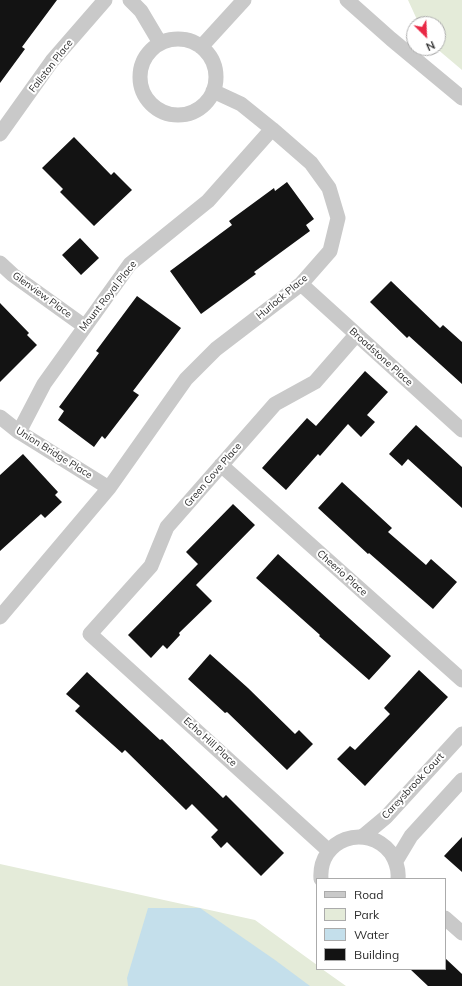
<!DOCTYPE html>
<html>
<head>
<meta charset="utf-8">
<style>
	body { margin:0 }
	#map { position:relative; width:462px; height:986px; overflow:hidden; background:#fff; font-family:Mulish,sans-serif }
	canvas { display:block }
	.legend { position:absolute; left:316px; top:878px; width:130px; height:92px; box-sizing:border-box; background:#fff; border:1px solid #ababab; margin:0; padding:5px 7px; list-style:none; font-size:12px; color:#2c2c2c }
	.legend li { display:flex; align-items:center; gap:8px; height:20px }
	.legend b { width:20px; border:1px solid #ababab }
	.north { position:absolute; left:406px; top:16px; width:40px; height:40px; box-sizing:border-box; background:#fff; border:1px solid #ababab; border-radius:50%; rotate:156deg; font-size:11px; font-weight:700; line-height:16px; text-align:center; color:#2c2c2c }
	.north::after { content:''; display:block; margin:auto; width:14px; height:18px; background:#e92845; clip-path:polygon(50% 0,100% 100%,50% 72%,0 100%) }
</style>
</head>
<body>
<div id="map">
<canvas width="462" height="986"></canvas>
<ul class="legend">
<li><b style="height:5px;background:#c9c9c9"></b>Road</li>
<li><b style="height:11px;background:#e4ebd9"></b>Park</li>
<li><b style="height:11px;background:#c4dfeb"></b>Water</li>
<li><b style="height:11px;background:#131313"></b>Building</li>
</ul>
<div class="north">N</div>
</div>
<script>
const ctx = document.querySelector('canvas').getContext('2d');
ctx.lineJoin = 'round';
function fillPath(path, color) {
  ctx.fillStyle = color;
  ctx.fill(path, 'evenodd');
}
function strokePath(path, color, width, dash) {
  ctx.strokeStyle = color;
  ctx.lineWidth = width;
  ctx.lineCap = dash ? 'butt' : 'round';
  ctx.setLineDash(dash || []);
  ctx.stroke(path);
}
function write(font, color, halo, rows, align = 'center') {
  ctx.font = font + ' Mulish,sans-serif';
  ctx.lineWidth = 4;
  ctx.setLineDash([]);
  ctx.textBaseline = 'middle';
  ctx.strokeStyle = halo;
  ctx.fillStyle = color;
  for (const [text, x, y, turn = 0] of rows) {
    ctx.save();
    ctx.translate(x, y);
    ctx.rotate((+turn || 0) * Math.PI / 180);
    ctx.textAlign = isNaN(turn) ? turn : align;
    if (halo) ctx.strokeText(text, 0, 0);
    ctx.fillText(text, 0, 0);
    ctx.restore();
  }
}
const green = new Path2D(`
	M 408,0 L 462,0 L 462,70 L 436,48 L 438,48 L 438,24 L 419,24 Z
	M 0,864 L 255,920 L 317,965 L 317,969 L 322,969 L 346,986 L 0,986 Z`);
const water = new Path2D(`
	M 148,908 L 200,908 L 275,960 L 310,986 L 128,986 L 127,978 Z`);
const building = new Path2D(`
	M 0,0 L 57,0 L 22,47 L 25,49 L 0,83 Z
	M 74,137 L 111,175 L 114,172 L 132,190 L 94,226 L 60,192 L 63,189 L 42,168 Z
	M 287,182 L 314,219 L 306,225 L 310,231 L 254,272 L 256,274 L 201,314 L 170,271 L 232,225 L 229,221 L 274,188 L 275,191 Z
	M 80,238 L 99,258 L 81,275 L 62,255 Z
	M 391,281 L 440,328 L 443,325 L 462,342 L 462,384 L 409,336 L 407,338 L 370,302 Z
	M 137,296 L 181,328 L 133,391 L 139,395 L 105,439 L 102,436 L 94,447 L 58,420 L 64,411 L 59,407 L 99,353 L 96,351 Z
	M 0,303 L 29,333 L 27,335 L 37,345 L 0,382 Z
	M 365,371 L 388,392 L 367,415 L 375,422 L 361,437 L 348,424 L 320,456 L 318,454 L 286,490 L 262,468 L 307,418 L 316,426 Z
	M 416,425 L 462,467 L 462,508 L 408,459 L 402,466 L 389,454 Z
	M 23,454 L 58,492 L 55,495 L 62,502 L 45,518 L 41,514 L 0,551 L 0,475 Z
	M 342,482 L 392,528 L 388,532 L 426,565 L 431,559 L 457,582 L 433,609 L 369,553 L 368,554 L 318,508 Z
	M 233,504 L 255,525 L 196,585 L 212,601 L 179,633 L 180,635 L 167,649 L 163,645 L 151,658 L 128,635 L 198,564 L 186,552 Z
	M 278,554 L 391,656 L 369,680 L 319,636 L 320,635 L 256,578 Z
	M 210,654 L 248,688 L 295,734 L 299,730 L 313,744 L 287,770 L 227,712 L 225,713 L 188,679 Z
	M 419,670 L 448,697 L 365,786 L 337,759 L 350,746 L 355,750 L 390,714 L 384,708 Z
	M 87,672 L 160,740 L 162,739 L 223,798 L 226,795 L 284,853 L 261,876 L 227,842 L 221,848 L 211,837 L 218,830 L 192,804 L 186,810 L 125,750 L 122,753 L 75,711 L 80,706 L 66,694 Z
	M 462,837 L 462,872 L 444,856 Z
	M 445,958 L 462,974 L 462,986 L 428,986 L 410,969 L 445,969 Z`);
const street = new Path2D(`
	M 130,0 L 141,11 L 160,43
	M 347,0 L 391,39 L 462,98
	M140 77a38 38 0 1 1 76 0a38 38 0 1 1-76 0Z
	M 201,47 L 244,0
	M 0,134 L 52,61 L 105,0
	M 0,263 L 13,275 L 84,326
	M 301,284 L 462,430
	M 0,417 L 19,432 L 109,488
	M 19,432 L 44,384 L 130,264 L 208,201 L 272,129
	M 221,465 L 462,680
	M 0,617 L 109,488 L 186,379 L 216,349 L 301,284 L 330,251 L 338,218 L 329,188 L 311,163 L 272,129 L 241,104 L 213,91
	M 362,837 L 386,817 L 462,734
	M 329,851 L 90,634 L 151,566 L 167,527 L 275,404 L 315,382 L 356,335
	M 396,861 L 411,836 L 462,780
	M 321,879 C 318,839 366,822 391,853 C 396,861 399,869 398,879
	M 445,918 L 462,933`);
const streetNames = [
	["Fallston Place",51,66,-52],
	["Glenview Place",42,295,36],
	["Mount Royal Place",108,296,-52],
	["Hurlock Place",282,297,-40],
	["Broadstone Place",381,357,42],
	["Union Bridge Place",54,453,32],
	["Green Cove Place",213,475,-49],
	["Cheerio Place",342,573,42],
	["Echo Hill Place",210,742,42],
	["Careysbrook Court",413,786,-47]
];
fillPath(green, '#e4ebd9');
fillPath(water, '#c4dfeb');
fillPath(building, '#131313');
strokePath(street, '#c9c9c9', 15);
write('10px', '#2c2c2c', '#fff', streetNames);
</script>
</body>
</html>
